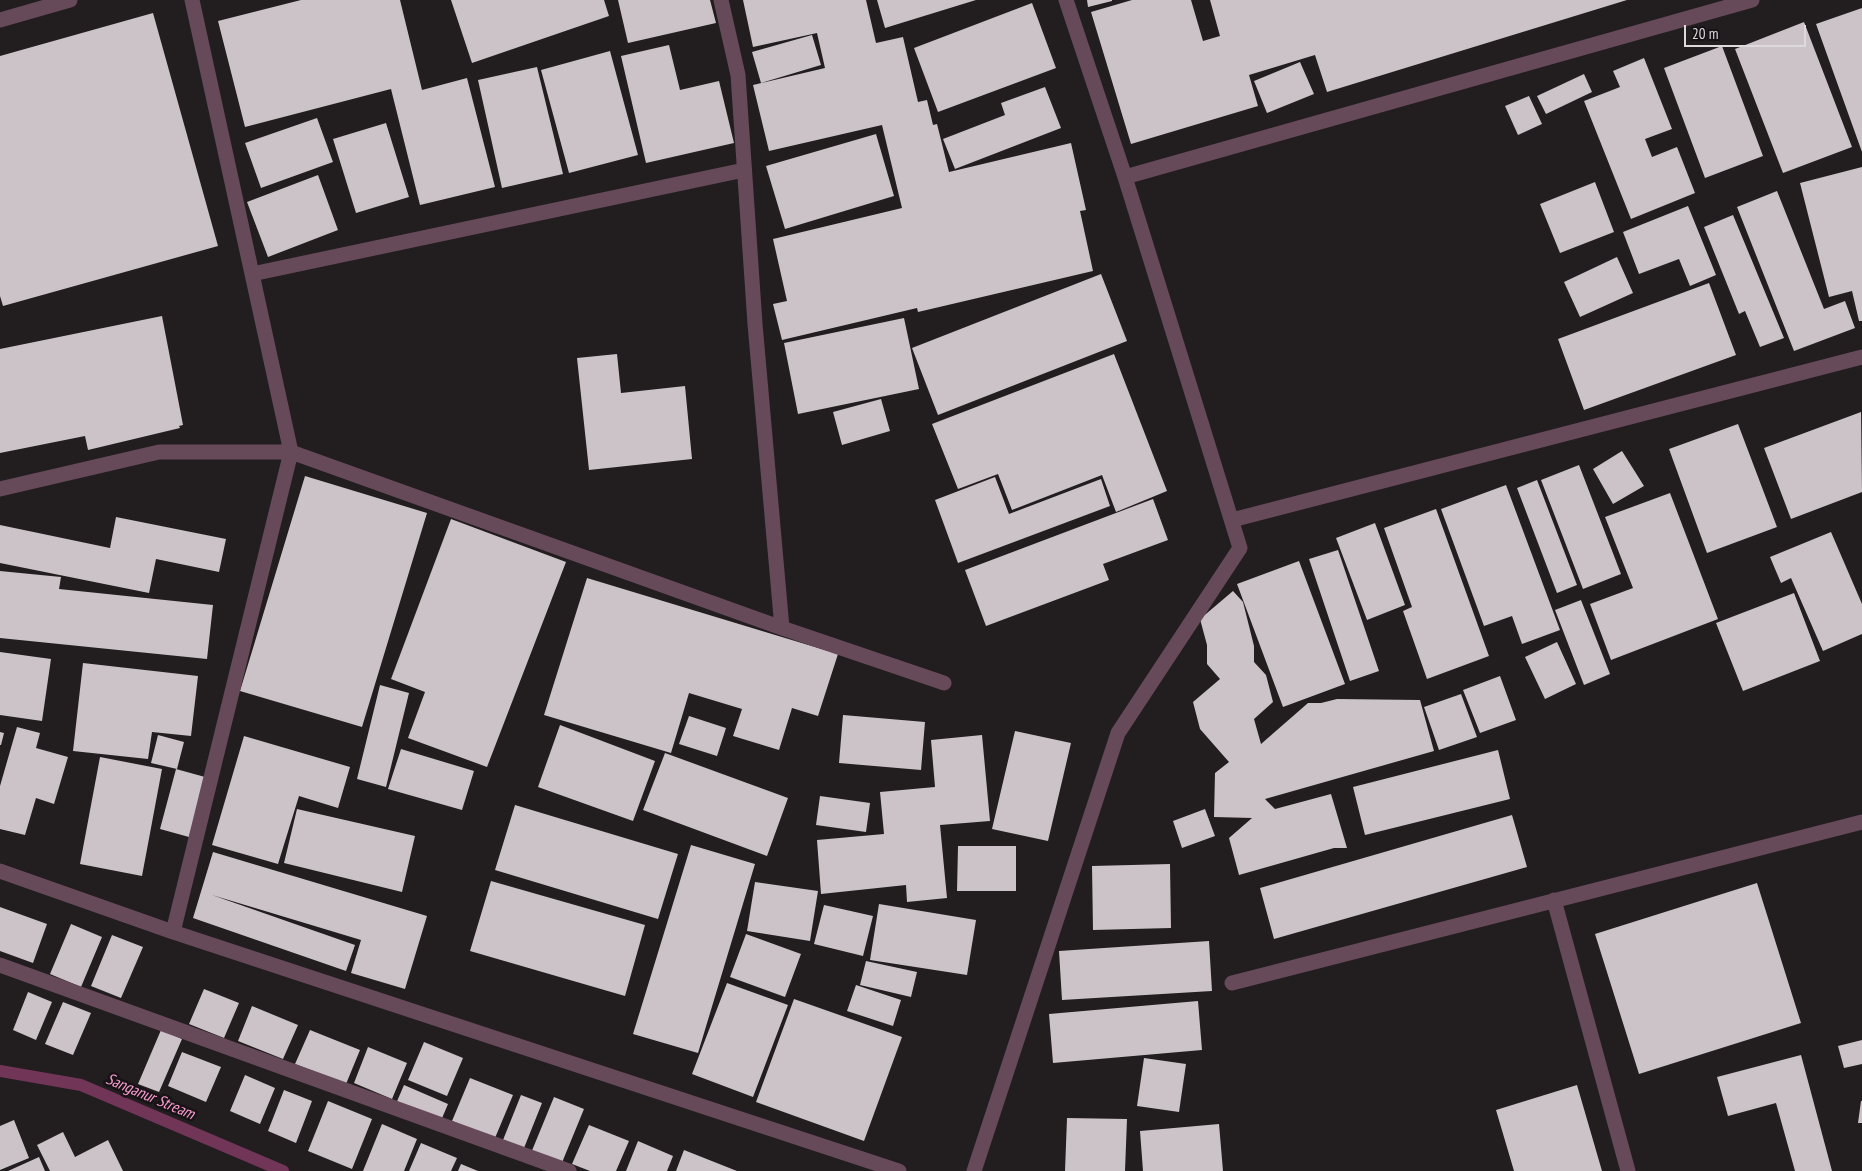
<!DOCTYPE html>
<html>
<head>
<meta charset="utf-8">
<style>
	body { margin:0 }
	#map { position:relative; width:1862px; height:1171px; overflow:hidden; background:#221d1f; font-family:"PT Sans Narrow",sans-serif }
	canvas { display:block }
	.scale { position:absolute; left:1684px; top:25px; width:122px; height:22px; box-sizing:border-box; border:2px solid #dedadc; border-top:0; padding-left:6px; font-size:15px; line-height:18px; white-space:nowrap; color:#dedadc; -webkit-text-stroke:4px #181316; paint-order:stroke }
</style>
</head>
<body>
<div id="map">
<canvas width="1862" height="1171"></canvas>
<div class="scale">20 m</div>
</div>
<script>
const ctx = document.querySelector('canvas').getContext('2d');
ctx.lineJoin = 'round';
function strokePath(path, color, width, dash) {
  ctx.strokeStyle = color;
  ctx.lineWidth = width;
  ctx.lineCap = dash ? 'butt' : 'round';
  ctx.setLineDash(dash || []);
  ctx.stroke(path);
}
function fillPath(path, color) {
  ctx.fillStyle = color;
  ctx.fill(path, 'evenodd');
}
function write(font, color, halo, rows, align = 'center') {
  ctx.font = font + ' "PT Sans Narrow",sans-serif';
  ctx.lineWidth = 5;
  ctx.setLineDash([]);
  ctx.textBaseline = 'middle';
  ctx.strokeStyle = halo;
  ctx.fillStyle = color;
  for (const [text, x, y, turn = 0] of rows) {
    ctx.save();
    ctx.translate(x, y);
    ctx.rotate((+turn || 0) * Math.PI / 180);
    ctx.textAlign = isNaN(turn) ? turn : align;
    if (halo) ctx.strokeText(text, 0, 0);
    ctx.fillText(text, 0, 0);
    ctx.restore();
  }
}
const stream = new Path2D(`
	M 0,1071 L 81,1085 L 283,1171`);
const building = new Path2D(`
	M 301,0 L 400,0 L 422,90 L 467,78 L 495,187 L 420,205 L 391,89 L 245,127 L 218,21 Z
	M 451,0 L 604,0 L 609,16 L 472,63 Z
	M 618,0 L 710,0 L 716,23 L 628,43 Z
	M 743,0 L 866,0 L 876,43 L 903,37 L 918,102 L 927,100 L 933,125 L 937,124 L 949,172 L 1071,143 L 1086,210 L 1080,211 L 1093,271 L 918,312 L 917,308 L 782,340 L 773,304 L 787,301 L 773,239 L 902,208 L 882,125 L 769,151 L 753,85 L 825,68 L 817,33 L 753,47 Z
	M 877,0 L 976,0 L 885,28 Z
	M 1087,0 L 1112,0 L 1112,1 L 1088,7 Z
	M 1132,0 L 1191,0 L 1203,41 L 1220,36 L 1210,0 L 1627,0 L 1327,92 L 1315,55 L 1249,75 L 1258,106 L 1131,144 L 1091,12 Z
	M 1032,3 L 1056,68 L 938,112 L 914,48 Z
	M 1862,8 L 1862,152 L 1816,24 Z
	M 153,13 L 218,246 L 3,306 L 0,296 L 0,56 Z
	M 1804,22 L 1852,147 L 1783,173 L 1735,49 Z
	M 812,35 L 821,65 L 761,83 L 752,52 Z
	M 669,45 L 680,90 L 719,81 L 734,143 L 646,163 L 621,56 Z
	M 1722,46 L 1763,156 L 1705,178 L 1664,68 Z
	M 610,51 L 638,155 L 569,173 L 541,70 Z
	M 1644,58 L 1672,129 L 1645,139 L 1652,157 L 1677,147 L 1695,193 L 1631,219 L 1584,101 L 1620,87 L 1613,71 Z
	M 1300,62 L 1314,94 L 1267,113 L 1254,81 Z
	M 537,67 L 563,174 L 502,188 L 478,80 Z
	M 1584,74 L 1592,92 L 1546,114 L 1537,96 Z
	M 1045,87 L 1061,128 L 955,169 L 943,139 L 1005,115 L 1001,103 Z
	M 1529,96 L 1542,124 L 1518,135 L 1505,106 Z
	M 317,118 L 333,162 L 261,188 L 245,143 Z
	M 386,123 L 409,197 L 356,213 L 333,139 Z
	M 876,134 L 894,196 L 785,229 L 766,166 Z
	M 1862,167 L 1862,321 L 1859,321 L 1852,291 L 1829,297 L 1800,183 Z
	M 318,175 L 338,230 L 268,257 L 247,202 Z
	M 1595,182 L 1614,232 L 1560,253 L 1540,204 Z
	M 1777,191 L 1824,309 L 1845,301 L 1855,328 L 1794,351 L 1737,207 Z
	M 1688,206 L 1716,275 L 1690,286 L 1679,259 L 1639,274 L 1623,232 Z
	M 1733,215 L 1784,338 L 1760,347 L 1745,311 L 1739,314 L 1704,227 Z
	M 1617,257 L 1633,293 L 1580,317 L 1564,282 Z
	M 1101,274 L 1127,341 L 938,415 L 912,348 Z
	M 1709,283 L 1736,355 L 1584,410 L 1558,339 Z
	M 162,316 L 183,425 L 179,426 L 180,428 L 88,450 L 85,436 L 0,453 L 0,349 Z
	M 904,318 L 919,389 L 798,414 L 784,343 Z
	M 617,354 L 621,393 L 685,386 L 692,459 L 589,470 L 577,358 Z
	M 1114,354 L 1167,491 L 1116,512 L 1102,475 L 1012,510 L 998,474 L 958,489 L 932,424 Z
	M 881,399 L 890,431 L 842,445 L 833,412 Z
	M 1861,412 L 1862,492 L 1791,519 L 1764,448 Z
	M 1738,424 L 1777,527 L 1707,553 L 1669,449 Z
	M 1622,451 L 1644,486 L 1613,504 L 1593,469 Z
	M 1579,465 L 1621,574 L 1583,589 L 1541,480 Z
	M 305,476 L 427,513 L 362,727 L 240,691 Z
	M 995,477 L 1009,514 L 1101,479 L 1110,506 L 958,563 L 935,500 Z
	M 1537,480 L 1577,585 L 1557,593 L 1517,488 Z
	M 1506,485 L 1560,630 L 1522,644 L 1512,616 L 1484,626 L 1441,509 Z
	M 1670,493 L 1718,619 L 1611,660 L 1590,604 L 1633,588 L 1605,517 Z
	M 1153,499 L 1168,540 L 1103,564 L 1109,580 L 986,626 L 965,570 Z
	M 1436,509 L 1489,656 L 1427,679 L 1403,611 L 1412,607 L 1384,528 Z
	M 116,517 L 226,539 L 219,572 L 156,559 L 149,593 L 0,563 L 0,525 L 110,548 Z
	M 451,519 L 566,562 L 487,767 L 408,738 L 425,692 L 391,679 Z
	M 1375,523 L 1405,605 L 1367,620 L 1336,538 Z
	M 1831,532 L 1862,604 L 1862,634 L 1823,651 L 1791,578 L 1781,583 L 1770,557 Z
	M 1338,550 L 1379,671 L 1350,681 L 1309,559 Z
	M 1299,561 L 1345,684 L 1283,707 L 1237,584 Z
	M 0,571 L 61,577 L 59,589 L 213,605 L 207,659 L 0,638 Z
	M 587,578 L 838,654 L 818,716 L 792,708 L 779,750 L 733,736 L 742,709 L 689,693 L 671,753 L 544,715 Z
	M 1233,591 L 1243,602 L 1254,646 L 1254,662 L 1266,675 L 1273,702 L 1254,719 L 1261,744 L 1308,703 L 1321,703 L 1337,699 L 1420,700 L 1434,751 L 1265,799 L 1275,809 L 1331,794 L 1347,848 L 1334,848 L 1239,875 L 1229,838 L 1252,818 L 1214,817 L 1215,773 L 1229,762 L 1200,729 L 1193,702 L 1220,679 L 1207,664 L 1207,645 L 1200,619 Z
	M 1794,593 L 1820,661 L 1743,691 L 1716,623 Z
	M 1581,600 L 1610,674 L 1584,685 L 1555,610 Z
	M 1557,642 L 1576,684 L 1545,699 L 1525,657 Z
	M 0,652 L 51,659 L 42,721 L 0,715 Z
	M 83,663 L 198,676 L 191,736 L 152,732 L 148,759 L 73,751 Z
	M 1500,676 L 1516,720 L 1480,733 L 1463,690 Z
	M 380,685 L 409,693 L 386,787 L 357,779 Z
	M 1461,694 L 1477,737 L 1439,750 L 1424,707 Z
	M 843,715 L 925,722 L 921,770 L 839,763 Z
	M 689,716 L 726,728 L 717,756 L 679,744 Z
	M 560,725 L 655,761 L 633,821 L 538,787 Z
	M 17,727 L 40,733 L 36,748 L 68,757 L 54,804 L 36,798 L 25,835 L 0,829 L 0,786 Z
	M 1015,731 L 1071,743 L 1048,841 L 992,829 Z
	M 0,732 L 4,733 L 1,745 L 0,745 Z
	M 158,735 L 184,742 L 177,769 L 151,763 Z
	M 982,735 L 990,821 L 940,825 L 947,898 L 907,902 L 906,885 L 821,894 L 817,840 L 884,834 L 880,792 L 935,787 L 931,740 Z
	M 244,736 L 350,767 L 338,808 L 299,796 L 278,864 L 212,845 Z
	M 401,749 L 474,771 L 462,810 L 388,789 Z
	M 1498,750 L 1510,799 L 1365,835 L 1353,787 Z
	M 665,753 L 788,798 L 767,856 L 643,810 Z
	M 100,757 L 162,769 L 142,876 L 80,864 Z
	M 176,769 L 205,777 L 189,837 L 160,829 Z
	M 820,796 L 870,803 L 866,832 L 816,825 Z
	M 515,805 L 678,854 L 658,919 L 495,870 Z
	M 297,809 L 415,836 L 402,892 L 284,863 Z
	M 1205,809 L 1215,836 L 1182,848 L 1173,821 Z
	M 1512,815 L 1527,867 L 1274,939 L 1260,888 Z
	M 691,845 L 755,864 L 698,1053 L 633,1034 Z
	M 958,846 L 1016,846 L 1016,891 L 957,891 Z
	M 213,852 L 427,916 L 405,989 L 351,973 L 361,940 L 212,895 L 355,945 L 346,971 L 193,918 Z
	M 1170,864 L 1171,928 L 1093,930 L 1092,866 Z
	M 491,881 L 645,925 L 625,996 L 470,951 Z
	M 755,882 L 818,891 L 810,941 L 747,931 Z
	M 1757,883 L 1801,1023 L 1639,1074 L 1595,934 Z
	M 879,904 L 976,920 L 967,975 L 870,960 Z
	M 824,905 L 873,916 L 863,956 L 814,944 Z
	M 0,907 L 47,924 L 33,963 L 0,951 Z
	M 71,924 L 102,937 L 81,987 L 50,974 Z
	M 746,934 L 801,954 L 785,997 L 730,977 Z
	M 112,935 L 143,947 L 121,998 L 91,986 Z
	M 1209,941 L 1212,991 L 1062,1000 L 1059,951 Z
	M 866,961 L 917,972 L 911,997 L 860,985 Z
	M 727,983 L 788,1005 L 753,1097 L 692,1074 Z
	M 856,985 L 901,1000 L 893,1026 L 847,1011 Z
	M 204,989 L 239,1003 L 224,1038 L 189,1024 Z
	M 28,992 L 52,1002 L 36,1040 L 13,1030 Z
	M 794,999 L 902,1037 L 864,1141 L 756,1102 Z
	M 1198,1001 L 1202,1050 L 1053,1063 L 1049,1014 Z
	M 63,1002 L 91,1013 L 73,1055 L 45,1044 Z
	M 252,1006 L 298,1025 L 283,1059 L 238,1041 Z
	M 161,1030 L 182,1039 L 159,1092 L 138,1084 Z
	M 310,1030 L 360,1050 L 346,1084 L 295,1064 Z
	M 1862,1040 L 1862,1064 L 1844,1068 L 1838,1046 Z
	M 424,1042 L 463,1058 L 447,1096 L 408,1080 Z
	M 368,1047 L 407,1063 L 392,1099 L 354,1083 Z
	M 182,1052 L 221,1067 L 206,1102 L 168,1086 Z
	M 1801,1055 L 1832,1171 L 1795,1171 L 1776,1103 L 1728,1116 L 1717,1077 Z
	M 1144,1058 L 1186,1064 L 1179,1112 L 1137,1106 Z
	M 245,1075 L 275,1088 L 260,1124 L 230,1111 Z
	M 470,1078 L 513,1095 L 495,1138 L 452,1121 Z
	M 404,1085 L 448,1104 L 440,1123 L 395,1106 Z
	M 1577,1085 L 1602,1171 L 1514,1171 L 1496,1110 Z
	M 284,1090 L 312,1101 L 296,1143 L 268,1131 Z
	M 521,1095 L 542,1103 L 524,1148 L 503,1140 Z
	M 554,1097 L 584,1109 L 561,1165 L 531,1153 Z
	M 328,1101 L 372,1119 L 352,1169 L 308,1151 Z
	M 1861,1101 L 1862,1101 L 1862,1123 L 1858,1123 Z
	M 1067,1118 L 1127,1119 L 1125,1171 L 1065,1171 Z
	M 14,1120 L 29,1158 L 0,1170 L 0,1126 Z
	M 382,1124 L 417,1139 L 404,1171 L 363,1171 Z
	M 1219,1124 L 1223,1171 L 1143,1171 L 1140,1131 Z
	M 589,1125 L 629,1141 L 616,1171 L 590,1171 L 572,1164 Z
	M 63,1132 L 75,1157 L 108,1140 L 123,1171 L 50,1171 L 37,1145 Z
	M 638,1141 L 673,1156 L 667,1171 L 626,1171 Z
	M 421,1143 L 457,1158 L 451,1171 L 409,1171 Z
	M 684,1150 L 737,1171 L 676,1171 Z
	M 39,1157 L 45,1171 L 8,1171 Z
	M 461,1164 L 478,1171 L 458,1171 Z`);
const street = new Path2D(`
	M 192,0 L 291,452 L 173,932 L 899,1171
	M 721,0 L 738,75 L 755,324 L 782,628
	M 0,20 L 70,0
	M 1125,177 L 1752,0
	M 252,274 L 744,170
	M 0,489 L 159,452 L 291,452 L 782,628 L 944,683
	M 1232,520 L 1862,357
	M 0,871 L 173,932
	M 1554,900 L 1628,1171
	M 0,965 L 569,1171
	M 1232,983 L 1862,822
	M 974,1171 L 1118,733 L 1240,548 L 1125,177 L 1066,0`);
const waterNames = [
	["Sanganur Stream",150,1097,23]
];
strokePath(stream, '#713558', 12);
fillPath(building, '#cbc3c7');
strokePath(street, '#664a59', 15);
write('italic 16px', '#f99dd0', '#181316', waterNames);
</script>
</body>
</html>
